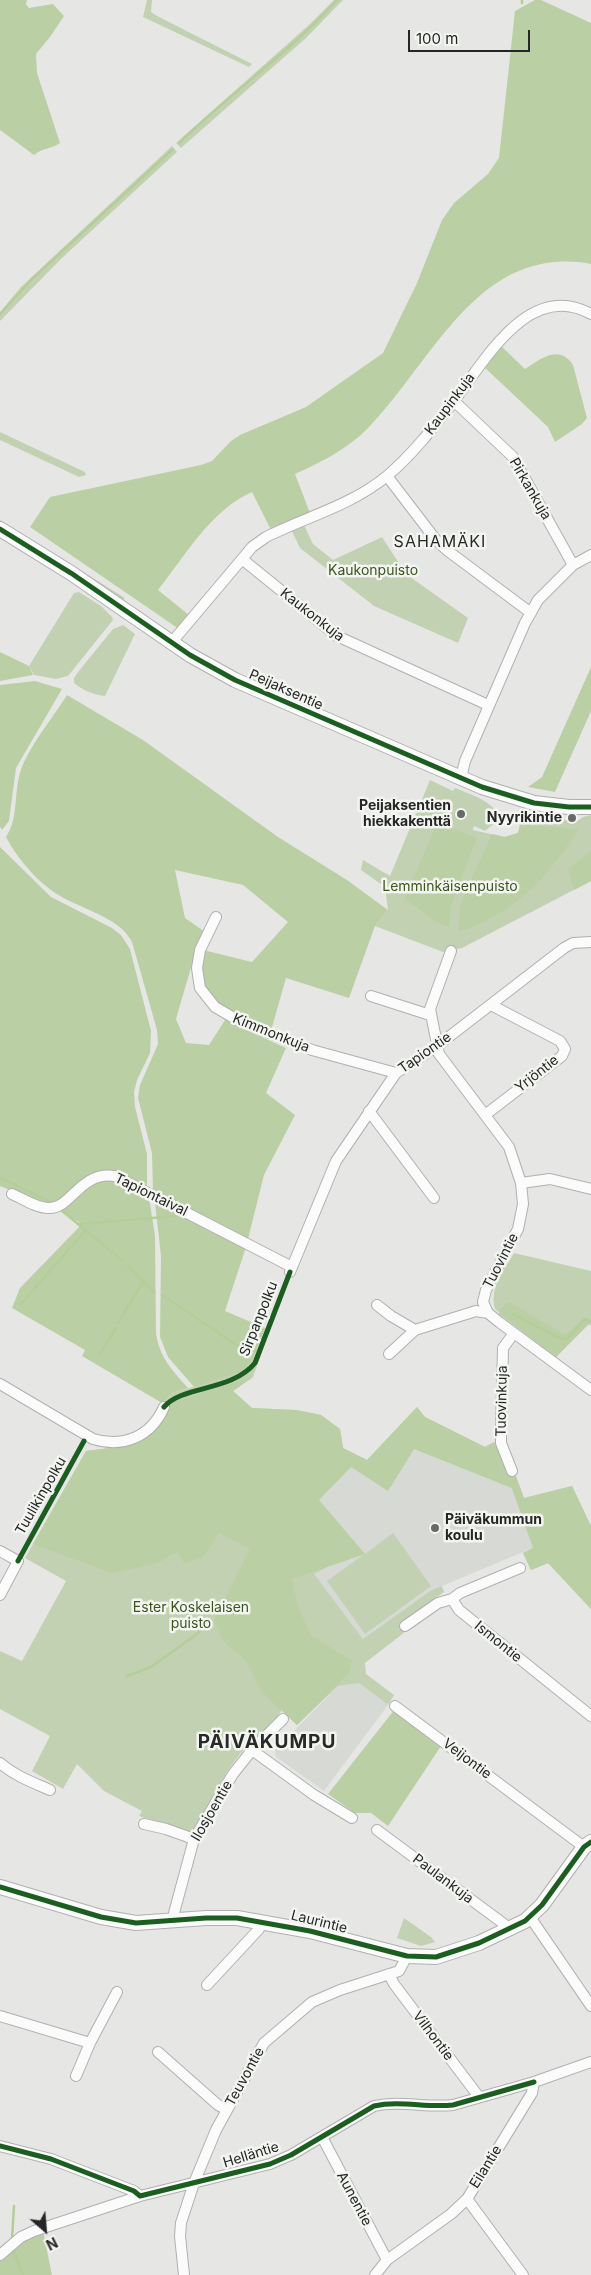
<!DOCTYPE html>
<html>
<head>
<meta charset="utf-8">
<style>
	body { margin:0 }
	#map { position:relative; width:591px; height:2275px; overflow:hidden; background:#e6e7e5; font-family:Inter,sans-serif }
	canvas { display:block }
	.north { position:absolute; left:20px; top:2205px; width:50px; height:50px; -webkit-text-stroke:4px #f3f5f1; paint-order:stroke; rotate:153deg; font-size:14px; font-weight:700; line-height:20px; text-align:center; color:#252625 }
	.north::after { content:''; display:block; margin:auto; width:18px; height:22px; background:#252625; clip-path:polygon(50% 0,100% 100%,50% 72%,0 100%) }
	.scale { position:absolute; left:408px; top:30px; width:122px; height:22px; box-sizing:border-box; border:2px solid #252625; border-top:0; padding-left:6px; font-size:15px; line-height:18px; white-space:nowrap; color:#252625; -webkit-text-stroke:4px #f3f5f1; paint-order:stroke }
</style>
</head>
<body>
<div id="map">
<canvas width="591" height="2275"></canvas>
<div class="north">N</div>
<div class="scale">100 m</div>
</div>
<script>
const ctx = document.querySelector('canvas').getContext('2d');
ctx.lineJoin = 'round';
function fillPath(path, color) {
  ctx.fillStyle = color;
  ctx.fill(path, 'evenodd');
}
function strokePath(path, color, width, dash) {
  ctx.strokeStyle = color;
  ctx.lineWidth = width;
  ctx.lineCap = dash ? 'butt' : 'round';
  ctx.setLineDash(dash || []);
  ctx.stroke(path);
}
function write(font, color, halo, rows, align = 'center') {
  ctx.font = font + ' Inter,sans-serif';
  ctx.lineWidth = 5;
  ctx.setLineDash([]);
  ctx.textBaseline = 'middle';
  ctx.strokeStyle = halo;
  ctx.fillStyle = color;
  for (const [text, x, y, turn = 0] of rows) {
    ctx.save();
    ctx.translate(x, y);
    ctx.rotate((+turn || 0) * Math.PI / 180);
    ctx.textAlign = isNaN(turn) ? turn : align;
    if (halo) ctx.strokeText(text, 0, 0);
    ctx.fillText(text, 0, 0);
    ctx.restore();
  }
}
const built = new Path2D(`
	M 413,1449 L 513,1488 L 533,1548 L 430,1591 L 363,1639 L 313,1574 L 337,1562 L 365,1554 L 319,1500 L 351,1467 L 388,1491 Z
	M 359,1683 L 388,1705 L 324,1791 L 276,1757 L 275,1750 L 338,1686 Z`);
const green = new Path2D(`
	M 147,0 L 152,0 L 151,12 L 157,16 L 252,64 L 249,67 L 143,17 Z
	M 334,0 L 343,0 L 306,38 L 181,148 L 176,143 L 310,24 Z
	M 172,146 L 177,152 L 62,258 L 0,321 L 0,312 L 21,287 Z
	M 0,432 L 85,472 L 86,475 L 79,477 L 0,440 Z
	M 0,520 L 125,598 L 123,600 L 0,524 Z
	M 303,523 L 313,544 L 333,560 L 382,537 L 406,574 L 468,618 L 458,643 L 374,606 L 300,548 L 290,527 Z
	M 79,592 L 101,606 L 112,617 L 113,620 L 68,676 L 56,679 L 34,675 L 29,666 L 74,593 Z
	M 123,625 L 135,634 L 105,696 C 94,695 82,690 74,683 L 74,678 L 78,672 L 113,629 Z
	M 430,780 L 453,791 L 455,788 C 474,796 491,800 501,818 L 485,831 L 474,826 L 473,830 L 504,837 L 518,833 L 520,825 L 510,820 L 511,816 L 522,812 L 576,822 L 583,817 L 591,815 L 591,881 L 462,948 L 443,952 L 375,926 L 388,910 L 385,887 L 361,870 L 363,860 L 390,876 Z
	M 514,1253 L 591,1271 L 591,1326 L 588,1324 L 556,1357 L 495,1309 C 489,1288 504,1270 514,1253 Z
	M 265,1328 L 270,1329 L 253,1377 L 233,1391 L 252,1408 L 296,1410 L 321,1415 L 340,1429 L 343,1448 L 367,1460 L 417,1407 L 425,1417 L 485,1447 L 494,1442 L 509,1476 L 515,1474 L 524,1498 L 572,1486 L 591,1526 L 591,1609 L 548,1563 L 531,1570 L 523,1553 L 533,1548 L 512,1488 L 414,1449 L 388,1491 L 351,1467 L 319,1500 L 365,1554 L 393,1533 L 431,1586 L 365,1634 L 327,1581 L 363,1555 L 337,1562 L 314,1574 L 363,1639 L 430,1591 L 442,1586 L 444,1592 L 399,1624 L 405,1632 L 365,1663 L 366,1674 L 394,1695 L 388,1705 L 359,1683 L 338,1686 L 297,1725 L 282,1710 L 264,1736 L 250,1749 L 246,1746 L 228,1770 L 195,1829 L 190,1832 L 139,1816 L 142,1811 L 104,1791 L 77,1764 L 63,1789 L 32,1771 L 50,1736 L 0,1709 L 0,1651 L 22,1661 L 66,1581 L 25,1558 L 86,1451 C 123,1446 148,1448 167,1411 L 162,1403 L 172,1393 L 243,1372 L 252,1361 Z
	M 404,1918 L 431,1937 L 435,1942 L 421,1946 L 397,1938 Z`);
const forest = new Path2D(`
	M 0,0 L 27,0 L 26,4 L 29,8 L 53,4 L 64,16 L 50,37 L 36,54 L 37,73 L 60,143 C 51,149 42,148 34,155 L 0,130 Z
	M 535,0 L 541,0 L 591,23 L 591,264 C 478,243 433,362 368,428 C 348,449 321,462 295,474 L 310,513 L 270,528 L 252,492 C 211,510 185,556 158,590 L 189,615 L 179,629 L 30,527 L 50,497 L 201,465 L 212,461 L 231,441 L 240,435 L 306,407 L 383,353 L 417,283 L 442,220 L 454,203 L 488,174 L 499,158 L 515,11 Z
	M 499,344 L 525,369 C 541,358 560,344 573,365 L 587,418 L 582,424 L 555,442 L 548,427 L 483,366 Z
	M 0,652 L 29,666 L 33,675 L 0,681 Z
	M 591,667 L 591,711 L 555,792 L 528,787 L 542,777 Z
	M 35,681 L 62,689 L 16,768 L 9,821 L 2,830 L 0,827 L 0,685 Z
	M 67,695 L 143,740 L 278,837 L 347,880 L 388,910 L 375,926 L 349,998 L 286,978 L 271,1031 C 249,1021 206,1008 200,981 C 198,972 202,959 203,950 L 252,962 L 288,922 L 243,885 L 175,870 L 185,918 L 205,932 L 197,947 L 176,1019 L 186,1043 L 209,1045 L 225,1020 L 286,1048 L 266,1093 L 295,1115 L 264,1175 L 248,1239 L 153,1192 L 152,1153 L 138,1098 L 140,1085 L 158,1044 L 157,1030 L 132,942 C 119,915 74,908 51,890 C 33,877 16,856 6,837 C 18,819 14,798 19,777 C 24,752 53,718 67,695 Z
	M 437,823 L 477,838 L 451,906 L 449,927 L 435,921 L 405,899 Z
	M 520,825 L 579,829 C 554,868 526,902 483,922 C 475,926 467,930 458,931 L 461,902 L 492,834 L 505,837 L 518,833 Z
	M 0,847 L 51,897 L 112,928 L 121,935 L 130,949 L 151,1031 L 150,1053 L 137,1080 L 134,1092 L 135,1107 L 147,1154 L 147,1190 C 137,1184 124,1174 112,1171 C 96,1167 66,1199 48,1206 L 0,1186 Z
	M 591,851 L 591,881 L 574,890 L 568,869 Z
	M 110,1178 L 149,1197 L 155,1236 L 156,1333 C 159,1357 173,1371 188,1388 L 172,1393 L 162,1403 L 82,1356 L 85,1350 L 12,1308 L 20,1288 L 82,1224 L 61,1212 L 87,1186 Z
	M 157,1202 L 246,1247 L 225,1311 L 265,1328 L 252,1361 L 243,1372 L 194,1387 L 168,1357 L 160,1337 L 161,1256 L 155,1203 Z
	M 509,1302 L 565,1335 L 586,1317 L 589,1324 L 556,1357 L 499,1314 L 500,1309 Z
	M 253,1377 L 233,1391 L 252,1408 L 296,1410 L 321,1415 L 340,1429 L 343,1448 L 367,1460 L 417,1407 L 425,1417 L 485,1447 L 494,1442 L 509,1476 L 515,1474 L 524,1498 L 572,1486 L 591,1526 L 591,1609 L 548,1563 L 531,1570 L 523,1553 L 533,1548 L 512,1488 L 414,1449 L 388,1491 L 351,1467 L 319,1500 L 365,1554 L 292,1579 L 297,1603 L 310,1635 L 352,1661 L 350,1672 L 297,1725 L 266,1696 L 259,1687 L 247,1661 L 224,1642 L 214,1621 L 250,1549 L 218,1532 C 210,1550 205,1560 184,1563 L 177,1552 L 158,1563 L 112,1573 L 33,1544 L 86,1451 L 132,1445 L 158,1428 L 171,1403 Z
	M 395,1709 L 443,1743 L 388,1826 L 371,1813 L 355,1813 L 328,1794 Z
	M 43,2231 L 52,2275 L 0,2275 L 0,2260 L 27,2239 Z`);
const stream = new Path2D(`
	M 522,3 L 522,0
	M 179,143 C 230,93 289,53 337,0
	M 0,314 L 31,280 L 173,149
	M 0,1177 L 54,1204
	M 61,1210 L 123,1261
	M 199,1213 L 202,1213
	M 79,1224 L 177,1216
	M 128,1266 L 154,1292
	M 162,1295 L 241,1348 L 256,1351
	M 21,1304 L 86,1230
	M 513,1314 L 557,1337 L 566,1340 L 584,1319 L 591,1321
	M 118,1323 L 144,1280
	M 99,1355 L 116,1328
	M 127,1676 L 151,1667 L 201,1631
	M 12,2239 L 14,2206
	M 13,2250 L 23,2275`);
const street = new Path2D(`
	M 454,401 L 513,457 L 573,565
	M 387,476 L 436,540 L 448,551 L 531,613
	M 242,559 L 252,547 L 266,537 C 306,517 352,505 387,476 C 412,455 433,428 453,402 C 484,363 528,279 591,314
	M 172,642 L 242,559 L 337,636 L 488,705
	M 461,778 L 465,761 L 525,623 L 538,600 L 573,565 L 591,555
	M 216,917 L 200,950 L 197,968 L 200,988 L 215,1007 L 239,1021 L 312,1050 L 396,1073
	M 451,951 L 430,1009 L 439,1054 L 509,1147 L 521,1183 L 523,1204 L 518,1229 L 486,1290 L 483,1302 L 488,1313 L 499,1322 L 591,1390
	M 371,996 L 430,1015
	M 369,1111 L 434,1198
	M 485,1115 L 562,1056 L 565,1049 L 560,1041 L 491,1005
	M 521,1183 L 550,1179 L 591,1189
	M 12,1194 C 23,1199 37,1208 48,1208 C 71,1210 79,1171 115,1176 L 292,1267
	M 290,1272 L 336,1161 L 396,1073 L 437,1046 L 564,948 L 573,943 L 591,942
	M 377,1305 L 391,1316 L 415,1330
	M 389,1354 L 415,1330 L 476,1311 L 488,1313
	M 0,1384 L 93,1439 C 123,1448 151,1437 164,1407
	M 512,1471 L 501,1443 L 501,1427 L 503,1348 L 514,1333
	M 0,1551 L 18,1561 L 0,1595
	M 452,1599 L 460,1593 L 520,1568
	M 405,1626 L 438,1603 L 452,1599 L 459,1610 L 591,1716
	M 395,1706 L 584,1847
	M 252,1750 L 314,1795 L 352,1818
	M 0,1763 C 15,1776 32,1782 50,1790
	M 144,1824 L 166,1829 L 194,1839
	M 377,1830 L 504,1924 L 507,1930
	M 530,1917 L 591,2006
	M 174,1921 L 174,1913 L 194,1839 L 233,1774 L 252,1750 L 283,1719
	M 389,1974 L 394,1984 L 479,2097
	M 207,1985 L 259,1929 L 260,1921
	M 0,2016 L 90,2043
	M 158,2052 L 218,2105 L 227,2110
	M 76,2076 L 90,2043 L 117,1992
	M 322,2137 L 387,2260
	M 0,2146 L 51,2159 L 134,2191 L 140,2196 L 270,2164 L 291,2155 L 374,2106 C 400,2100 426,2108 453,2105 L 534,2082
	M 467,2199 L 523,2275
	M 0,2255 L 21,2237 L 34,2231 L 140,2196
	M 184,2275 L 180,2236 L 181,2223 L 194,2183 L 216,2130 L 264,2043 L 312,2002 L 340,1990 L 399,1971 L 407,1956
	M 375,2275 L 387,2260 L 451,2214 L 467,2199 L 532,2093 L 534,2082 L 591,2062`);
const secondary = new Path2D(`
	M 0,529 L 71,573 L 190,655 L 235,680 L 482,787 L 534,803 L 569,807 L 591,807
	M 0,1887 L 101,1917 L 136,1923 L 206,1918 L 237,1918 L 310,1931 L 407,1956 L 436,1957 L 479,1943 L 525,1921 L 542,1905 L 584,1847 L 591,1842`);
const cycleway = new Path2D(`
	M 0,529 L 71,573 L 190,655 L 235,680 L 482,787 L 534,803 L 569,807 L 591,807
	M 164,1407 C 183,1385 231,1392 255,1363 L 290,1272
	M 18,1561 L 84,1441
	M 0,1887 L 101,1917 L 136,1923 L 206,1918 L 237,1918 L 310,1931 L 407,1956 L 436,1957 L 479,1943 L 525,1921 L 542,1905 L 584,1847 L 591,1842
	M 0,2146 L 51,2159 L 134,2191 L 140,2196 L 270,2164 L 291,2155 L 374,2106 C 400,2100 426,2108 453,2105 L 534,2082`);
const markers = [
	[461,814,5,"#696a68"],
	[572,818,5,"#696a68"],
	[435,1528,5,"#696a68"]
];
const streetNames = [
	["Kaupinkuja",450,404,-53],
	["Pirkankuja",530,489,60],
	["Kaukonkuja",312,615,38],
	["Peijaksentie",286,690,24],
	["Kimmonkuja",271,1033,22],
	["Tapiontie",425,1053,-35],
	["Yrjöntie",537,1074,-38],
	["Tapiontaival",151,1195,26],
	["Tuovintie",501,1261,-63],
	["Sirpanpolku",259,1319,-68],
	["Tuovinkuja",502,1401,-89],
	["Tuulikinpolku",41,1496,-60],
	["Ismontie",498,1642,39],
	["Veijontie",467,1759,37],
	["Ilosjoentie",212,1811,-60],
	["Paulankuja",443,1879,37],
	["Laurintie",319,1922,14],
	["Vilhontie",433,2036,53],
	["Teuvontie",245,2077,-61],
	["Helläntie",251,2155,-17],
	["Eilantie",486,2167,-58],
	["Aunentie",354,2199,62]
];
const parkNames = [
	["Kaukonpuisto",373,571],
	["Lemminkäisenpuisto",450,887],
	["Ester Koskelaisen",191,1608],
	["puisto",191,1624]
];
const poiNames = [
	["Peijaksentien",451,806],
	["hiekkakenttä",451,822],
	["Nyyrikintie",562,818],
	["Päiväkummun",445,1520,"left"],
	["koulu",445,1536,"left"]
];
const quarterNames = [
	["SAHAMÄKI",440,542]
];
const districtNames = [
	["PÄIVÄKUMPU",267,1742]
];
fillPath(built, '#d7dad4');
fillPath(green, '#c2d1b2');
fillPath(forest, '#bbcfa4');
strokePath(stream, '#b4ce97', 2.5);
strokePath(street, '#afb0af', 12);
strokePath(secondary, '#afb0af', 16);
strokePath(street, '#fbfbfb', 10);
strokePath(secondary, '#fbfbfb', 14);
strokePath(cycleway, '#1b5e20', 5);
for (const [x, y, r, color] of markers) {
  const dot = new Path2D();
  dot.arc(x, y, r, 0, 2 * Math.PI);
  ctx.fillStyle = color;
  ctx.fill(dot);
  strokePath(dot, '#f3f5f1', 2);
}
write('14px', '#252625', '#f3f5f1', streetNames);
write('14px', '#3c541e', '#f3f5f1', parkNames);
write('bold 14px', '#252625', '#f3f5f1', poiNames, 'right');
ctx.letterSpacing = '1px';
write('16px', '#282a27', '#f3f5f1', quarterNames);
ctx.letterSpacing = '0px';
ctx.letterSpacing = '1px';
write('bold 19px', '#282a27', '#f3f5f1', districtNames);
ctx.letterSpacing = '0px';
</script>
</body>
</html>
